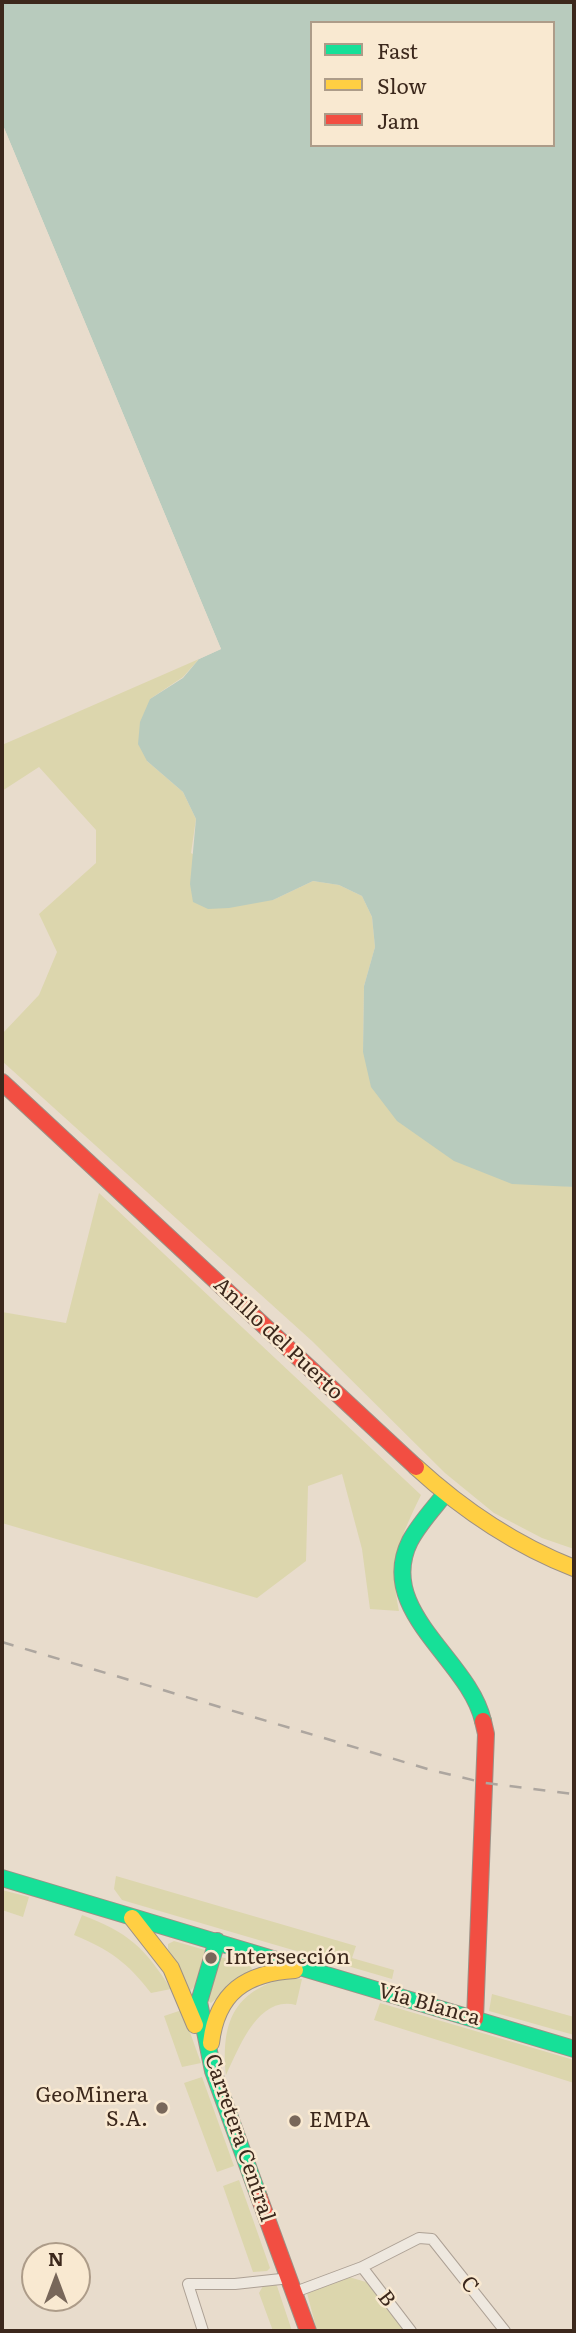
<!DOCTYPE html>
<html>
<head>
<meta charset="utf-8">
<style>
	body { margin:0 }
	#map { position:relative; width:576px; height:2333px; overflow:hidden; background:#e8dccc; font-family:Literata,serif }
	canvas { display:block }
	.frame { position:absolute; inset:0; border:4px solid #3c281c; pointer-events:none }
	.legend { position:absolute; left:310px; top:21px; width:245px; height:126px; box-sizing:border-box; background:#f9e9d1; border:2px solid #ad9c89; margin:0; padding:9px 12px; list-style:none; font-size:21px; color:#3c281c }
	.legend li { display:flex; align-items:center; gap:14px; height:35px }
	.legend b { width:35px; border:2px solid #ad9c89 }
	.north { position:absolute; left:21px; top:2242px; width:70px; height:70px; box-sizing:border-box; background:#f9e9d1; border:2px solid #ad9c89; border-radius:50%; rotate:0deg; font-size:19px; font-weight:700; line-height:28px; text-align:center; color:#3c281c }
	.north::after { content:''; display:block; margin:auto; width:24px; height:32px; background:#78675a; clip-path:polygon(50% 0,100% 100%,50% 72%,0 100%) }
</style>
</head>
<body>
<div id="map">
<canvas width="576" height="2333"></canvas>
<div class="frame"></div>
<ul class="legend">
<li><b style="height:9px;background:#16e098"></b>Fast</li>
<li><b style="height:9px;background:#ffcf43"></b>Slow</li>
<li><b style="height:9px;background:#f24e42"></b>Jam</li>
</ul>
<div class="north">N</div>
</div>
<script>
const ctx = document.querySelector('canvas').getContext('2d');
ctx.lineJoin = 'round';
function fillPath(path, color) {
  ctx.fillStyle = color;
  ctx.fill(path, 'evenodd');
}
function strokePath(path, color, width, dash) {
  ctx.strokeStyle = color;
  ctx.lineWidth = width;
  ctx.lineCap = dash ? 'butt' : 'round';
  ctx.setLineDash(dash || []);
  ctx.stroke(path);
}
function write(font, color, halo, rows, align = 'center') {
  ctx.font = font + ' Literata,serif';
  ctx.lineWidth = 5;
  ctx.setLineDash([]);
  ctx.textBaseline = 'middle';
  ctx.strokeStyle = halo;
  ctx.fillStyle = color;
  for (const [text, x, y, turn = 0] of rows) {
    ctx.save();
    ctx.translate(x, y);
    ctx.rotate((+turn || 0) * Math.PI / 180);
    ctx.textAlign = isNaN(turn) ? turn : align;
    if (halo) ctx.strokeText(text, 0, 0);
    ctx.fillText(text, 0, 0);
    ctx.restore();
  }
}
const green = new Path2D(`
	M 199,659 L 183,677 L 150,699 L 147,761 L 183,792 L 196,819 L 191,853 L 273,900 L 313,881 L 339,885 L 362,896 L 372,917 L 375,947 L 364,986 L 363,1052 L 553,1185 L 574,1187 L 574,1549 L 542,1538 L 494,1513 L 445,1473 L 312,1341 L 2,1061 L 2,1034 L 39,995 L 57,952 L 39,914 L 96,863 L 96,830 L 39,767 L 2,791 L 2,745 Z
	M 99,1193 L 421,1495 C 400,1538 389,1562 399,1611 L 370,1609 L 362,1549 L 342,1474 L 308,1486 L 306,1561 L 257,1598 L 2,1523 L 2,1312 L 66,1323 Z
	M 116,1876 L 356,1946 L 352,1958 L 394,1970 L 392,1979 L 122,1900 L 114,1889 Z
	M 2,1890 L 29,1897 L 23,1917 L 2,1910 Z
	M 82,1915 C 128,1932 145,1948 171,1989 L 151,1993 C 127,1962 110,1950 74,1935 Z
	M 174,1941 L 205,1950 L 195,1986 L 190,1991 L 168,1949 L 168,1944 Z
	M 220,1957 L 249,1963 L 252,1969 L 211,2003 L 207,2000 Z
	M 286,1978 L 302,1979 L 296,2005 C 258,1995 239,2048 226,2075 C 221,2024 233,1991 286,1978 Z
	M 492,1994 L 574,2017 L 574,2035 L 489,2011 Z
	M 380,2003 L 574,2060 L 574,2083 L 374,2020 Z
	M 182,2010 L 201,2063 L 182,2067 L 164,2016 Z
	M 202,2077 L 234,2166 L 217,2172 L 184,2083 Z
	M 239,2180 L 270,2268 L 267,2271 L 253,2272 L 223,2186 Z
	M 349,2277 L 366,2282 L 405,2331 L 317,2331 L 307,2293 Z
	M 275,2283 L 277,2286 L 292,2331 L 273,2331 L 259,2293 L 263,2286 Z`);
const water = new Path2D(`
	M 2,2 L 574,2 L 574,1187 L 512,1184 L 454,1161 L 397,1121 L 371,1087 L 363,1052 L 364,986 L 375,947 L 372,917 L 362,896 L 339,885 L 313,881 L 273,900 L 229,908 L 208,909 L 193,902 L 190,884 L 196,819 L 183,792 L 147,761 L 138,744 L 140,722 L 150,699 L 183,678 L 199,659 L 221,649 L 2,123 ZM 312,23 L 553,23 L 553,145 L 312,145 Z`);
const pier = new Path2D(`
	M 2,123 L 221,649 L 199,659 L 197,656 L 216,647 L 2,132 Z`);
const street = new Path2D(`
	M 362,2267 L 411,2331
	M 295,2292 L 362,2267 L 419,2238 L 432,2239 L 505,2331
	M 203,2331 L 188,2284 L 235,2284 L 290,2278`);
const fast = new Path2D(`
	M 445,1494 C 433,1509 419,1524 410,1541 C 375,1611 469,1659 483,1721
	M 2,1878 L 574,2049
	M 217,1941 L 199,2002 L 213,2071 L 259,2197`);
const slow = new Path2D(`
	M 416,1467 C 463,1510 515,1545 574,1568
	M 132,1918 L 171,1968 L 195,2025
	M 211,2043 C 217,1992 246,1973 295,1970`);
const jam = new Path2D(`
	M 2,1082 L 416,1467
	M 475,2019 L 486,1734 L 483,1721
	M 259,2197 L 308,2331`);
const rail = new Path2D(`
	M 2,1642 L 431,1770 L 485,1783 L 574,1794`);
const markers = [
	[211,1958,7,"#78675a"],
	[162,2108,7,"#78675a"],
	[295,2121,7,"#78675a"]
];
const streetNames = [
	["Anillo del Puerto",278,1339,43],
	["Vía Blanca",429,2005,16],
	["Carretera Central",239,2138,71],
	["C",469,2285,52],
	["B",386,2299,52]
];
const poiNames = [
	["Intersección",225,1958],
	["GeoMinera",148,2096,"right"],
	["S.A.",148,2120,"right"],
	["EMPA",309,2121]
];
fillPath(green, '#dcd6ad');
fillPath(water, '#b8cbbd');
fillPath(pier, '#e8dccc');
strokePath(street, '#ada195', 12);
strokePath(fast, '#9c9085', 18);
strokePath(slow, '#9c9085', 18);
strokePath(jam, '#9c9085', 18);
strokePath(street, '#eee8df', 10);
strokePath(fast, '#16e098', 16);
strokePath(slow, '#ffcf43', 16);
strokePath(jam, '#f24e42', 16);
strokePath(rail, '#ada69f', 2.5, [12, 12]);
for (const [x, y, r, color] of markers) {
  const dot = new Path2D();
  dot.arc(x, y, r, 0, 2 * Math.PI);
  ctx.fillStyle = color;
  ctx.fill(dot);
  strokePath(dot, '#f9e9d1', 2.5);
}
write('21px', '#3c281c', '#f9e9d1', streetNames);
write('21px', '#3c281c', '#f9e9d1', poiNames, 'left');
</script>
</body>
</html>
